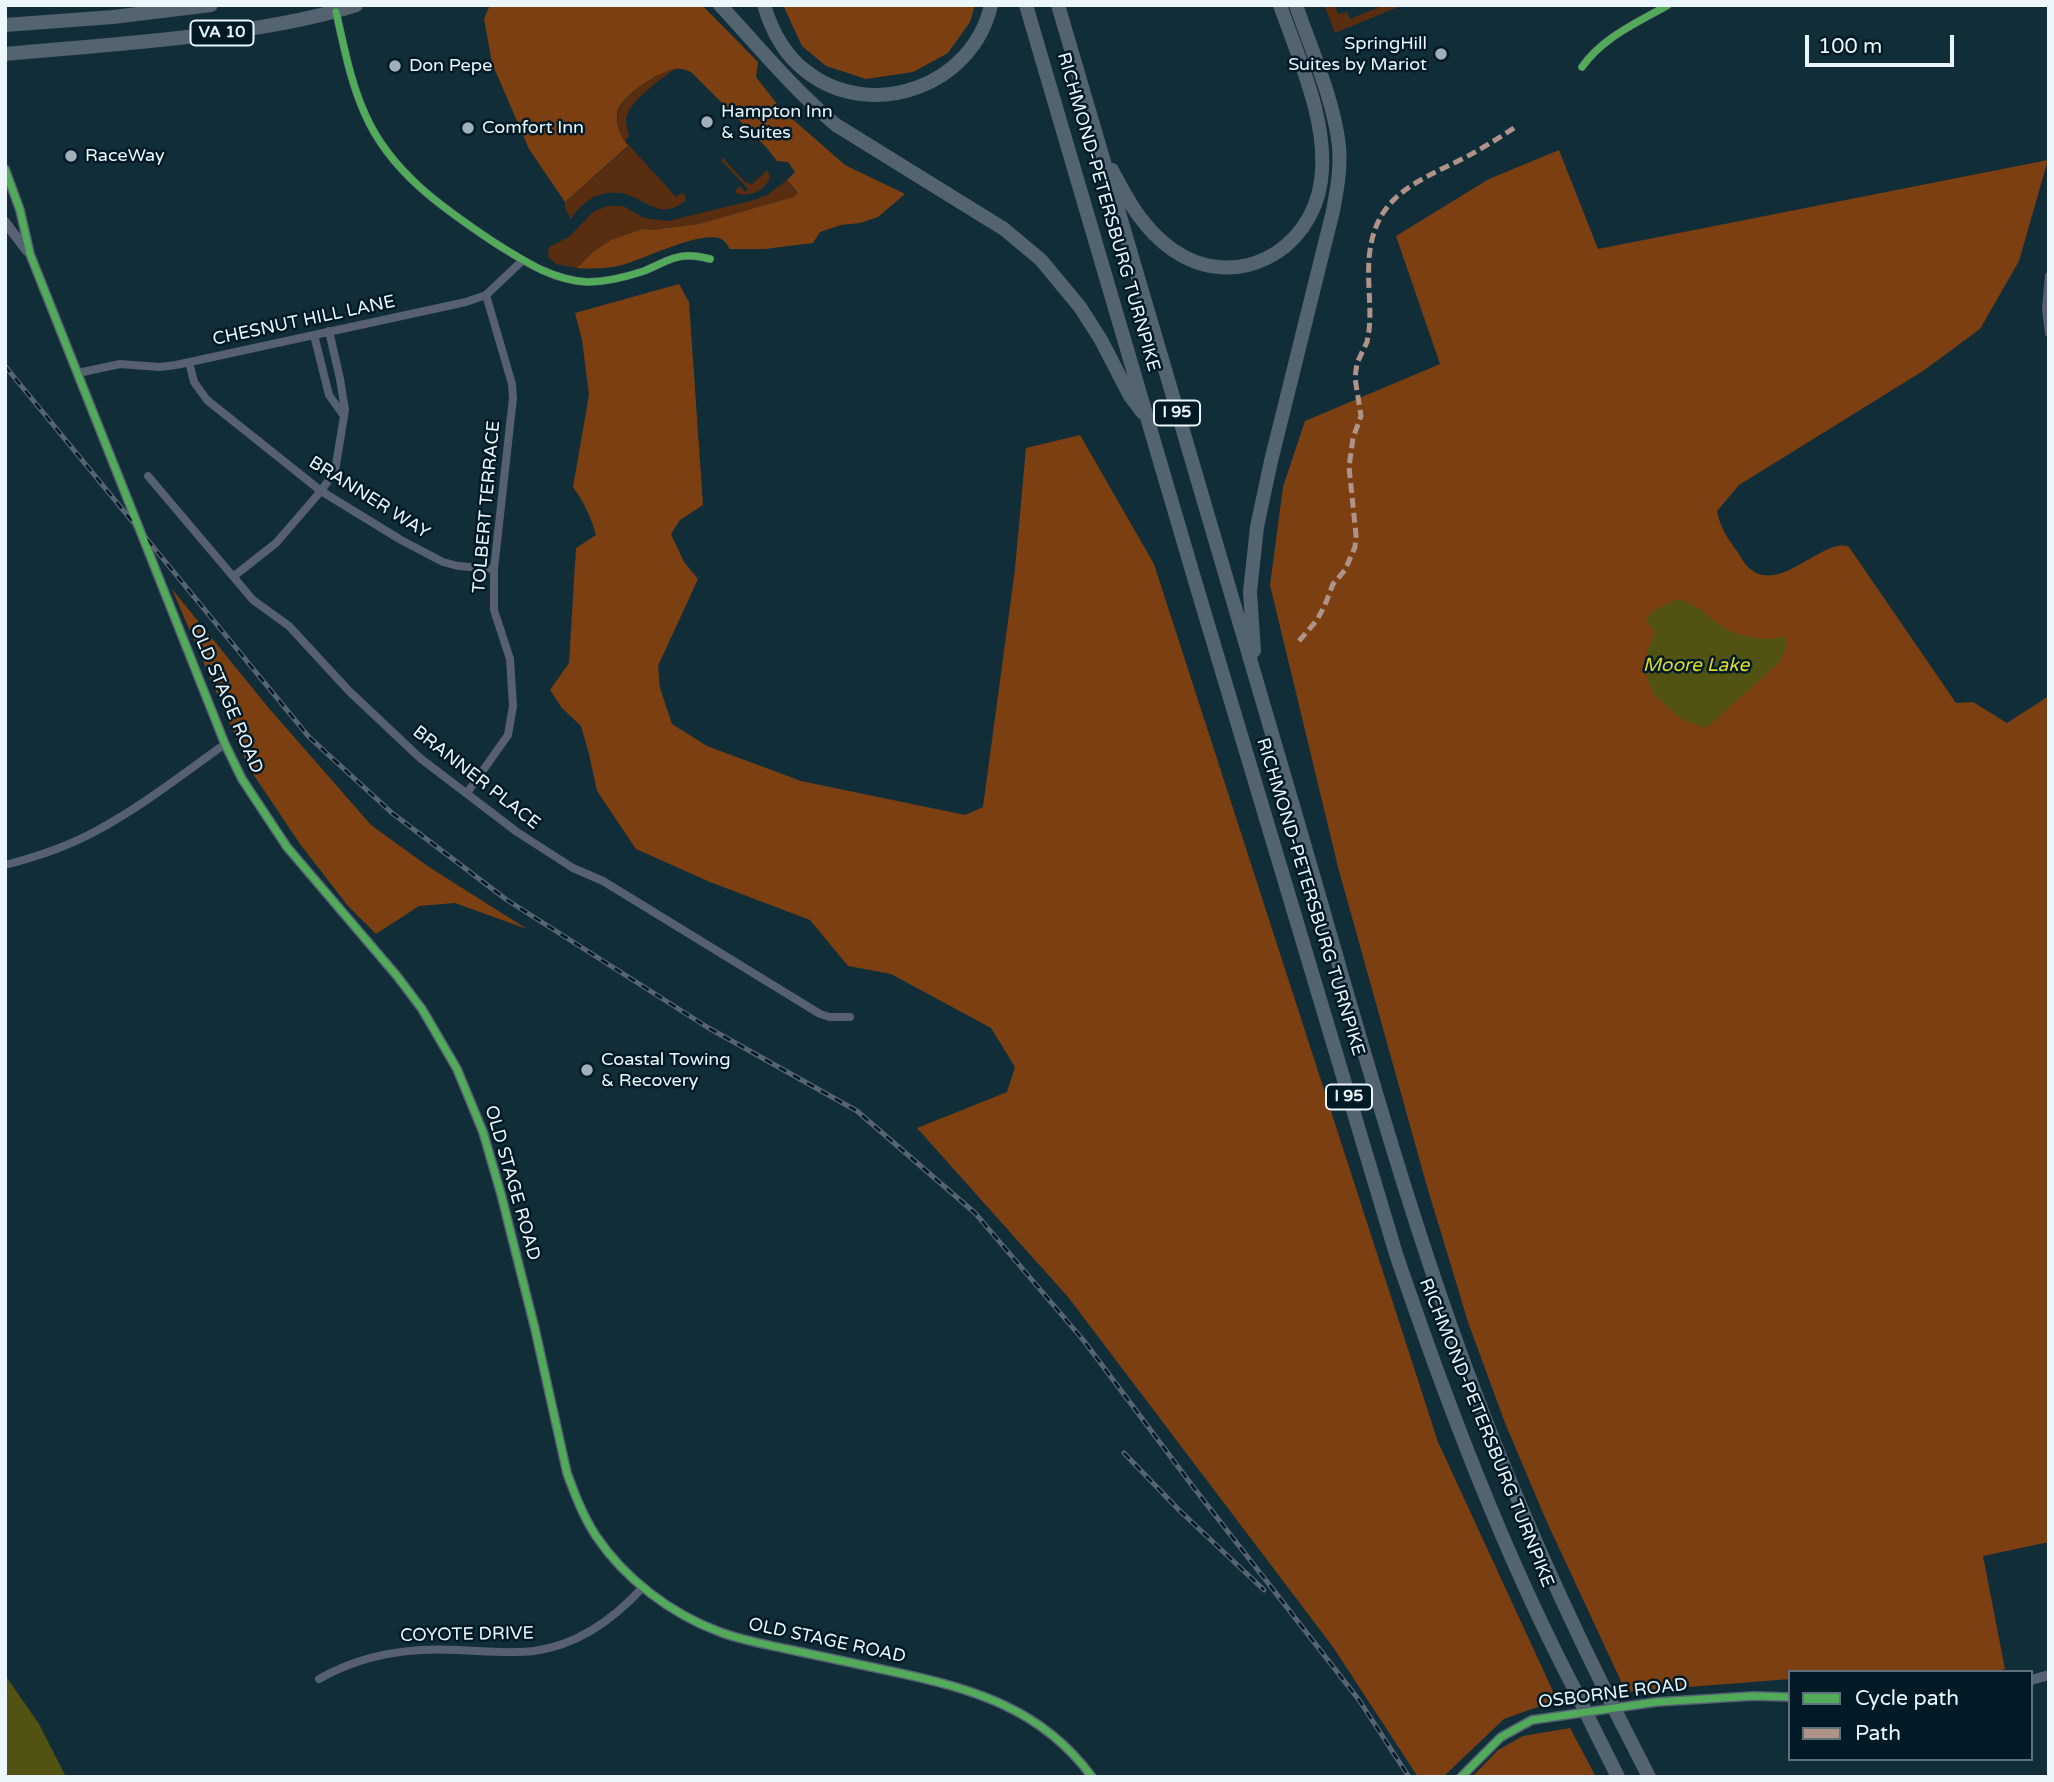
<!DOCTYPE html>
<html>
<head>
<meta charset="utf-8">
<style>
	body { margin:0 }
	#map { position:relative; width:2054px; height:1782px; overflow:hidden; background:#112d38; font-family:"Varela Round",sans-serif }
	canvas { display:block }
	.frame { position:absolute; inset:0; border:7px solid #ebf7fd; pointer-events:none }
	.legend { position:absolute; left:1788px; top:1670px; width:245px; height:91px; box-sizing:border-box; background:#021a25; border:2px solid #5f727b; margin:0; padding:9px 12px; list-style:none; font-size:21px; color:#ebf7fd }
	.legend li { display:flex; align-items:center; gap:14px; height:35px }
	.legend b { width:35px; border:2px solid #5f727b }
	.scale { position:absolute; left:1805px; top:35px; width:149px; height:32px; box-sizing:border-box; border:4px solid #ebf7fd; border-top:0; padding-left:9px; font-size:21px; line-height:24px; white-space:nowrap; color:#ebf7fd; -webkit-text-stroke:5px #021a25; paint-order:stroke }
</style>
</head>
<body>
<div id="map">
<canvas width="2054" height="1782"></canvas>
<div class="frame"></div>
<ul class="legend">
<li><b style="height:9px;background:#51ab58"></b>Cycle path</li>
<li><b style="height:9px;background:#af9288"></b>Path</li>
</ul>
<div class="scale">100 m</div>
</div>
<script>
const ctx = document.querySelector('canvas').getContext('2d');
ctx.lineJoin = 'round';
function fillPath(path, color) {
  ctx.fillStyle = color;
  ctx.fill(path, 'evenodd');
}
function strokePath(path, color, width, dash) {
  ctx.strokeStyle = color;
  ctx.lineWidth = width;
  ctx.lineCap = dash ? 'butt' : 'round';
  ctx.setLineDash(dash || []);
  ctx.stroke(path);
}
function write(font, color, halo, rows, align = 'center') {
  ctx.font = font + ' "Varela Round",sans-serif';
  ctx.lineWidth = 5;
  ctx.setLineDash([]);
  ctx.textBaseline = 'middle';
  ctx.strokeStyle = halo;
  ctx.fillStyle = color;
  for (const [text, x, y, turn = 0] of rows) {
    ctx.save();
    ctx.translate(x, y);
    ctx.rotate((+turn || 0) * Math.PI / 180);
    ctx.textAlign = isNaN(turn) ? turn : align;
    if (halo) ctx.strokeText(text, 0, 0);
    ctx.fillText(text, 0, 0);
    ctx.restore();
  }
}
const green = new Path2D(`
	M 1324,5 L 1334,5 L 1338,14 L 1347,12 L 1350,19 L 1384,5 L 1403,5 L 1335,33 Z
	M 676,68 C 663,78 627,102 626,120 C 626,125 628,131 629,136 L 625,141 L 676,197 L 682,193 L 684,194 L 686,198 L 684,202 C 660,219 649,202 628,195 C 604,187 583,200 571,219 L 565,209 L 565,202 L 628,147 C 610,118 615,105 641,86 C 654,77 661,72 676,68 Z
	M 723,158 L 746,183 L 748,182 L 751,185 L 767,170 L 770,177 C 765,192 751,196 737,194 L 735,190 L 740,186 L 745,192 L 748,189 L 721,160 Z
	M 787,180 L 798,194 L 793,197 L 699,224 L 652,230 L 642,229 L 611,240 L 594,251 L 577,268 L 556,264 L 548,257 L 549,247 L 569,237 L 593,212 L 607,206 L 623,206 L 644,218 L 668,221 L 754,200 L 767,195 Z`);
const forest = new Path2D(`
	M 490,5 L 702,5 L 758,62 L 756,77 L 781,109 L 845,165 L 905,194 L 878,217 L 860,223 L 841,225 L 820,232 L 813,243 L 765,249 L 730,249 C 727,244 724,239 718,238 C 695,233 645,259 622,265 C 607,269 592,269 577,268 L 594,251 L 611,240 L 642,229 L 652,230 L 699,224 L 793,197 L 798,193 L 787,180 L 795,172 L 788,162 L 777,161 L 766,147 L 691,72 C 686,70 681,68 675,69 C 659,71 623,95 618,110 C 614,124 621,136 628,146 L 565,202 L 529,149 L 492,63 L 484,19 Z
	M 783,5 L 975,5 L 970,22 L 948,53 L 913,72 L 866,79 L 826,66 L 802,46 Z
	M 1559,150 L 1598,249 L 2048,160 L 2019,261 L 1980,329 L 1923,371 L 1739,485 L 1717,511 C 1720,527 1727,537 1736,550 C 1740,555 1744,564 1749,568 C 1780,596 1825,535 1849,547 L 1956,703 L 1973,702 L 2007,723 L 2049,696 L 2049,1542 L 1983,1556 L 2005,1669 L 1992,1672 L 1790,1672 L 1790,1679 L 1626,1692 L 1546,1520 L 1505,1423 L 1468,1322 L 1426,1183 L 1338,867 L 1270,585 L 1283,487 L 1305,421 L 1440,364 L 1396,236 L 1489,179 Z
	M 679,284 L 689,302 L 703,505 L 680,520 L 671,534 L 684,562 L 698,579 L 658,666 L 660,688 L 672,724 L 707,746 L 801,781 L 965,815 L 983,807 L 1015,569 L 1026,448 L 1080,435 L 1154,564 L 1438,1442 L 1557,1700 L 1504,1719 L 1443,1777 L 1418,1777 L 1333,1647 L 1068,1297 L 917,1128 L 1007,1092 L 1015,1067 L 991,1028 L 891,974 L 848,966 L 810,920 L 710,882 L 636,849 L 597,791 L 589,754 L 581,726 L 562,708 L 550,690 L 569,663 L 576,548 L 596,535 C 591,517 584,502 573,487 L 589,395 L 582,340 L 575,313 Z
	M 172,589 L 267,706 L 371,825 L 429,867 L 527,929 L 455,903 L 419,906 L 376,934 L 348,906 L 300,844 L 249,768 Z
	M 1570,1728 L 1596,1777 L 1472,1777 L 1498,1750 L 1523,1736 Z`);
const water = new Path2D(`
	M 1677,599 C 1698,603 1711,621 1730,631 C 1741,636 1758,639 1769,639 C 1776,639 1779,636 1786,638 L 1786,648 L 1780,662 L 1706,728 L 1683,720 L 1654,695 L 1645,672 L 1648,649 L 1655,632 L 1646,621 L 1651,612 Z
	M 5,1675 L 39,1724 L 66,1777 L 5,1777 Z`);
const street = new Path2D(`
	M 336,12 C 344,46 350,81 365,114 C 390,172 444,209 495,243 C 524,261 552,280 587,282 C 607,282 626,277 644,271 C 657,266 670,257 684,256 C 693,255 702,257 710,259
	M 1582,67 C 1603,37 1637,23 1668,5
	M 2049,276 L 2046,309 L 2049,333
	M 314,335 L 329,395 L 344,416
	M 189,362 L 194,382 L 207,400 L 321,491 L 401,540 L 443,562 L 458,566 L 494,569
	M 78,373 L 120,364 L 159,367 L 176,365 L 466,302 L 486,295 L 522,261
	M 148,476 L 253,600 L 289,626 L 349,691 L 420,758 L 517,832 L 573,868 L 603,881 L 820,1014 L 830,1017 L 850,1017
	M 234,576 L 276,543 L 321,491 L 335,471 L 345,410 L 340,379 L 329,331
	M 467,793 L 508,735 L 513,706 L 510,659 L 494,610 L 494,569 L 513,398 L 512,384 L 486,295
	M 5,865 C 36,857 67,847 96,831 C 141,807 183,774 225,744
	M 319,1679 C 362,1654 409,1647 459,1650 C 484,1651 509,1654 534,1651 C 578,1645 614,1619 643,1587`);
const secondary = new Path2D(`
	M 5,169 L 20,210 L 30,254 L 225,744 L 242,779 L 287,847 L 397,976 L 422,1009 L 457,1069 L 483,1132 L 501,1194 L 535,1329 L 567,1473 C 575,1495 583,1516 596,1536 C 625,1579 671,1614 720,1632 C 741,1640 764,1644 787,1649 C 821,1656 856,1664 890,1671 C 970,1688 1041,1707 1092,1777
	M 5,222 L 27,251
	M 2031,1680 L 2049,1675
	M 1461,1777 L 1501,1737 L 1532,1720 L 1656,1702 L 1753,1696 L 1790,1697`);
const highway = new Path2D(`
	M 720,5 C 758,46 793,89 836,125 L 1004,229 L 1041,260 L 1080,307 L 1101,340 L 1130,396 L 1143,413
	M 764,5 C 772,32 784,55 807,72 C 872,122 973,86 991,5
	M 1026,5 L 1195,581 L 1396,1254 C 1447,1404 1504,1555 1578,1696
	M 1058,5 C 1136,274 1216,541 1294,809 C 1344,980 1390,1153 1449,1321 C 1493,1447 1546,1571 1605,1690
	M 5,25 L 113,17 L 211,5
	M 5,54 C 82,47 159,42 235,31 C 276,25 317,18 356,5
	M 1112,170 C 1128,201 1144,230 1173,250 C 1235,293 1311,252 1321,181 C 1329,122 1299,60 1280,5
	M 1254,651 L 1250,592 L 1257,527 L 1271,461 L 1333,211 C 1337,190 1341,168 1339,146 C 1334,100 1311,49 1296,5
	M 1622,1724 L 1649,1777
	M 1593,1727 L 1618,1777`);
const rail = new Path2D(`
	M 5,366 L 309,737 L 392,813 L 507,900 L 707,1027 L 857,1111 L 975,1213 L 1084,1341 L 1194,1488 L 1359,1700 L 1409,1777
	M 1124,1453 L 1179,1510 L 1264,1590`);
const highwayBridge = new Path2D(`
	M 1605,1690 L 1622,1724
	M 1578,1696 L 1593,1727`);
const quiet = new Path2D(`
	M 1299,641 L 1317,620 L 1325,605 L 1333,584 L 1345,570 L 1355,547 L 1356,535 L 1349,467 L 1353,438 L 1361,416 L 1355,378 L 1357,363 L 1367,342 L 1369,331 C 1372,304 1366,277 1370,250 C 1378,194 1419,181 1462,159 C 1480,150 1497,139 1514,128`);
const cycleway = new Path2D(`
	M 336,12 C 344,46 350,81 365,114 C 390,172 444,209 495,243 C 524,261 552,280 587,282 C 607,282 626,277 644,271 C 657,266 670,257 684,256 C 693,255 702,257 710,259
	M 1582,67 C 1603,37 1637,23 1668,5
	M 5,169 L 20,210 L 30,254 L 225,744 L 242,779 L 287,847 L 397,976 L 422,1009 L 457,1069 L 483,1132 L 501,1194 L 535,1329 L 567,1473 C 575,1495 583,1516 596,1536 C 625,1579 671,1614 720,1632 C 741,1640 764,1644 787,1649 C 821,1656 856,1664 890,1671 C 970,1688 1041,1707 1092,1777
	M 1461,1777 L 1501,1737 L 1532,1720 L 1656,1702 L 1753,1696 L 1790,1697`);
const markers = [
	[1441,54,7,"#9fb0b8"],
	[395,66,7,"#9fb0b8"],
	[707,122,7,"#9fb0b8"],
	[468,128,7,"#9fb0b8"],
	[71,156,7,"#9fb0b8"],
	[587,1070,7,"#9fb0b8"]
];
const shields = [
	[222,33,63],
	[1177,413,46],
	[1349,1097,46]
];
const shieldNames = [
	["VA 10",222,33],
	["I 95",1177,413],
	["I 95",1349,1097]
];
const poiNames = [
	["SpringHill",1427,44,"right"],
	["Suites by Mariot",1427,65,"right"],
	["Don Pepe",409,66],
	["Hampton Inn",721,112],
	["& Suites",721,133],
	["Comfort Inn",482,128],
	["RaceWay",85,156],
	["Coastal Towing",601,1060],
	["& Recovery",601,1081]
];
const streetNames = [
	["RICHMOND-PETERSBURG TURNPIKE",1108,212,74],
	["CHESNUT HILL LANE",304,321,-12],
	["BRANNER WAY",369,498,32],
	["TOLBERT TERRACE",487,507,-85],
	["OLD STAGE ROAD",226,699,67],
	["BRANNER PLACE",476,778,38],
	["RICHMOND-PETERSBURG TURNPIKE",1310,897,73],
	["OLD STAGE ROAD",512,1183,74],
	["RICHMOND-PETERSBURG TURNPIKE",1486,1433,68],
	["COYOTE DRIVE",467,1635,-1],
	["OLD STAGE ROAD",827,1641,12],
	["OSBORNE ROAD",1613,1694,-7]
];
const waterNames = [
	["Moore Lake",1696,666]
];
fillPath(green, '#582d10');
fillPath(forest, '#7c3f12');
fillPath(water, '#525313');
strokePath(street, '#576071', 8);
strokePath(secondary, '#576274', 10);
strokePath(highway, '#53636f', 14);
strokePath(rail, '#586472', 5);
strokePath(rail, '#021a25', 2.5, [8]);
strokePath(highwayBridge, '#53636f', 14);
strokePath(quiet, '#af9288', 5, [10, 5]);
strokePath(cycleway, '#51ab58', 7);
for (const [x, y, r, color] of markers) {
  const dot = new Path2D();
  dot.arc(x, y, r, 0, 2 * Math.PI);
  ctx.fillStyle = color;
  ctx.fill(dot);
  strokePath(dot, '#021a25', 2.5);
}
for (const [x, y, w] of shields) {
  const box = new Path2D();
  box.roundRect(x - w / 2, y - 12.5, w, 25, 5);
  ctx.fillStyle = '#021a25';
  ctx.fill(box);
  strokePath(box, '#ebf7fd', 2);
}
write('bold 16px', '#ebf7fd', null, shieldNames);
write('18px', '#ebf7fd', '#021a25', poiNames, 'left');
write('18px', '#ebf7fd', '#021a25', streetNames);
write('italic 19px', '#dcda27', '#021a25', waterNames);
</script>
</body>
</html>
